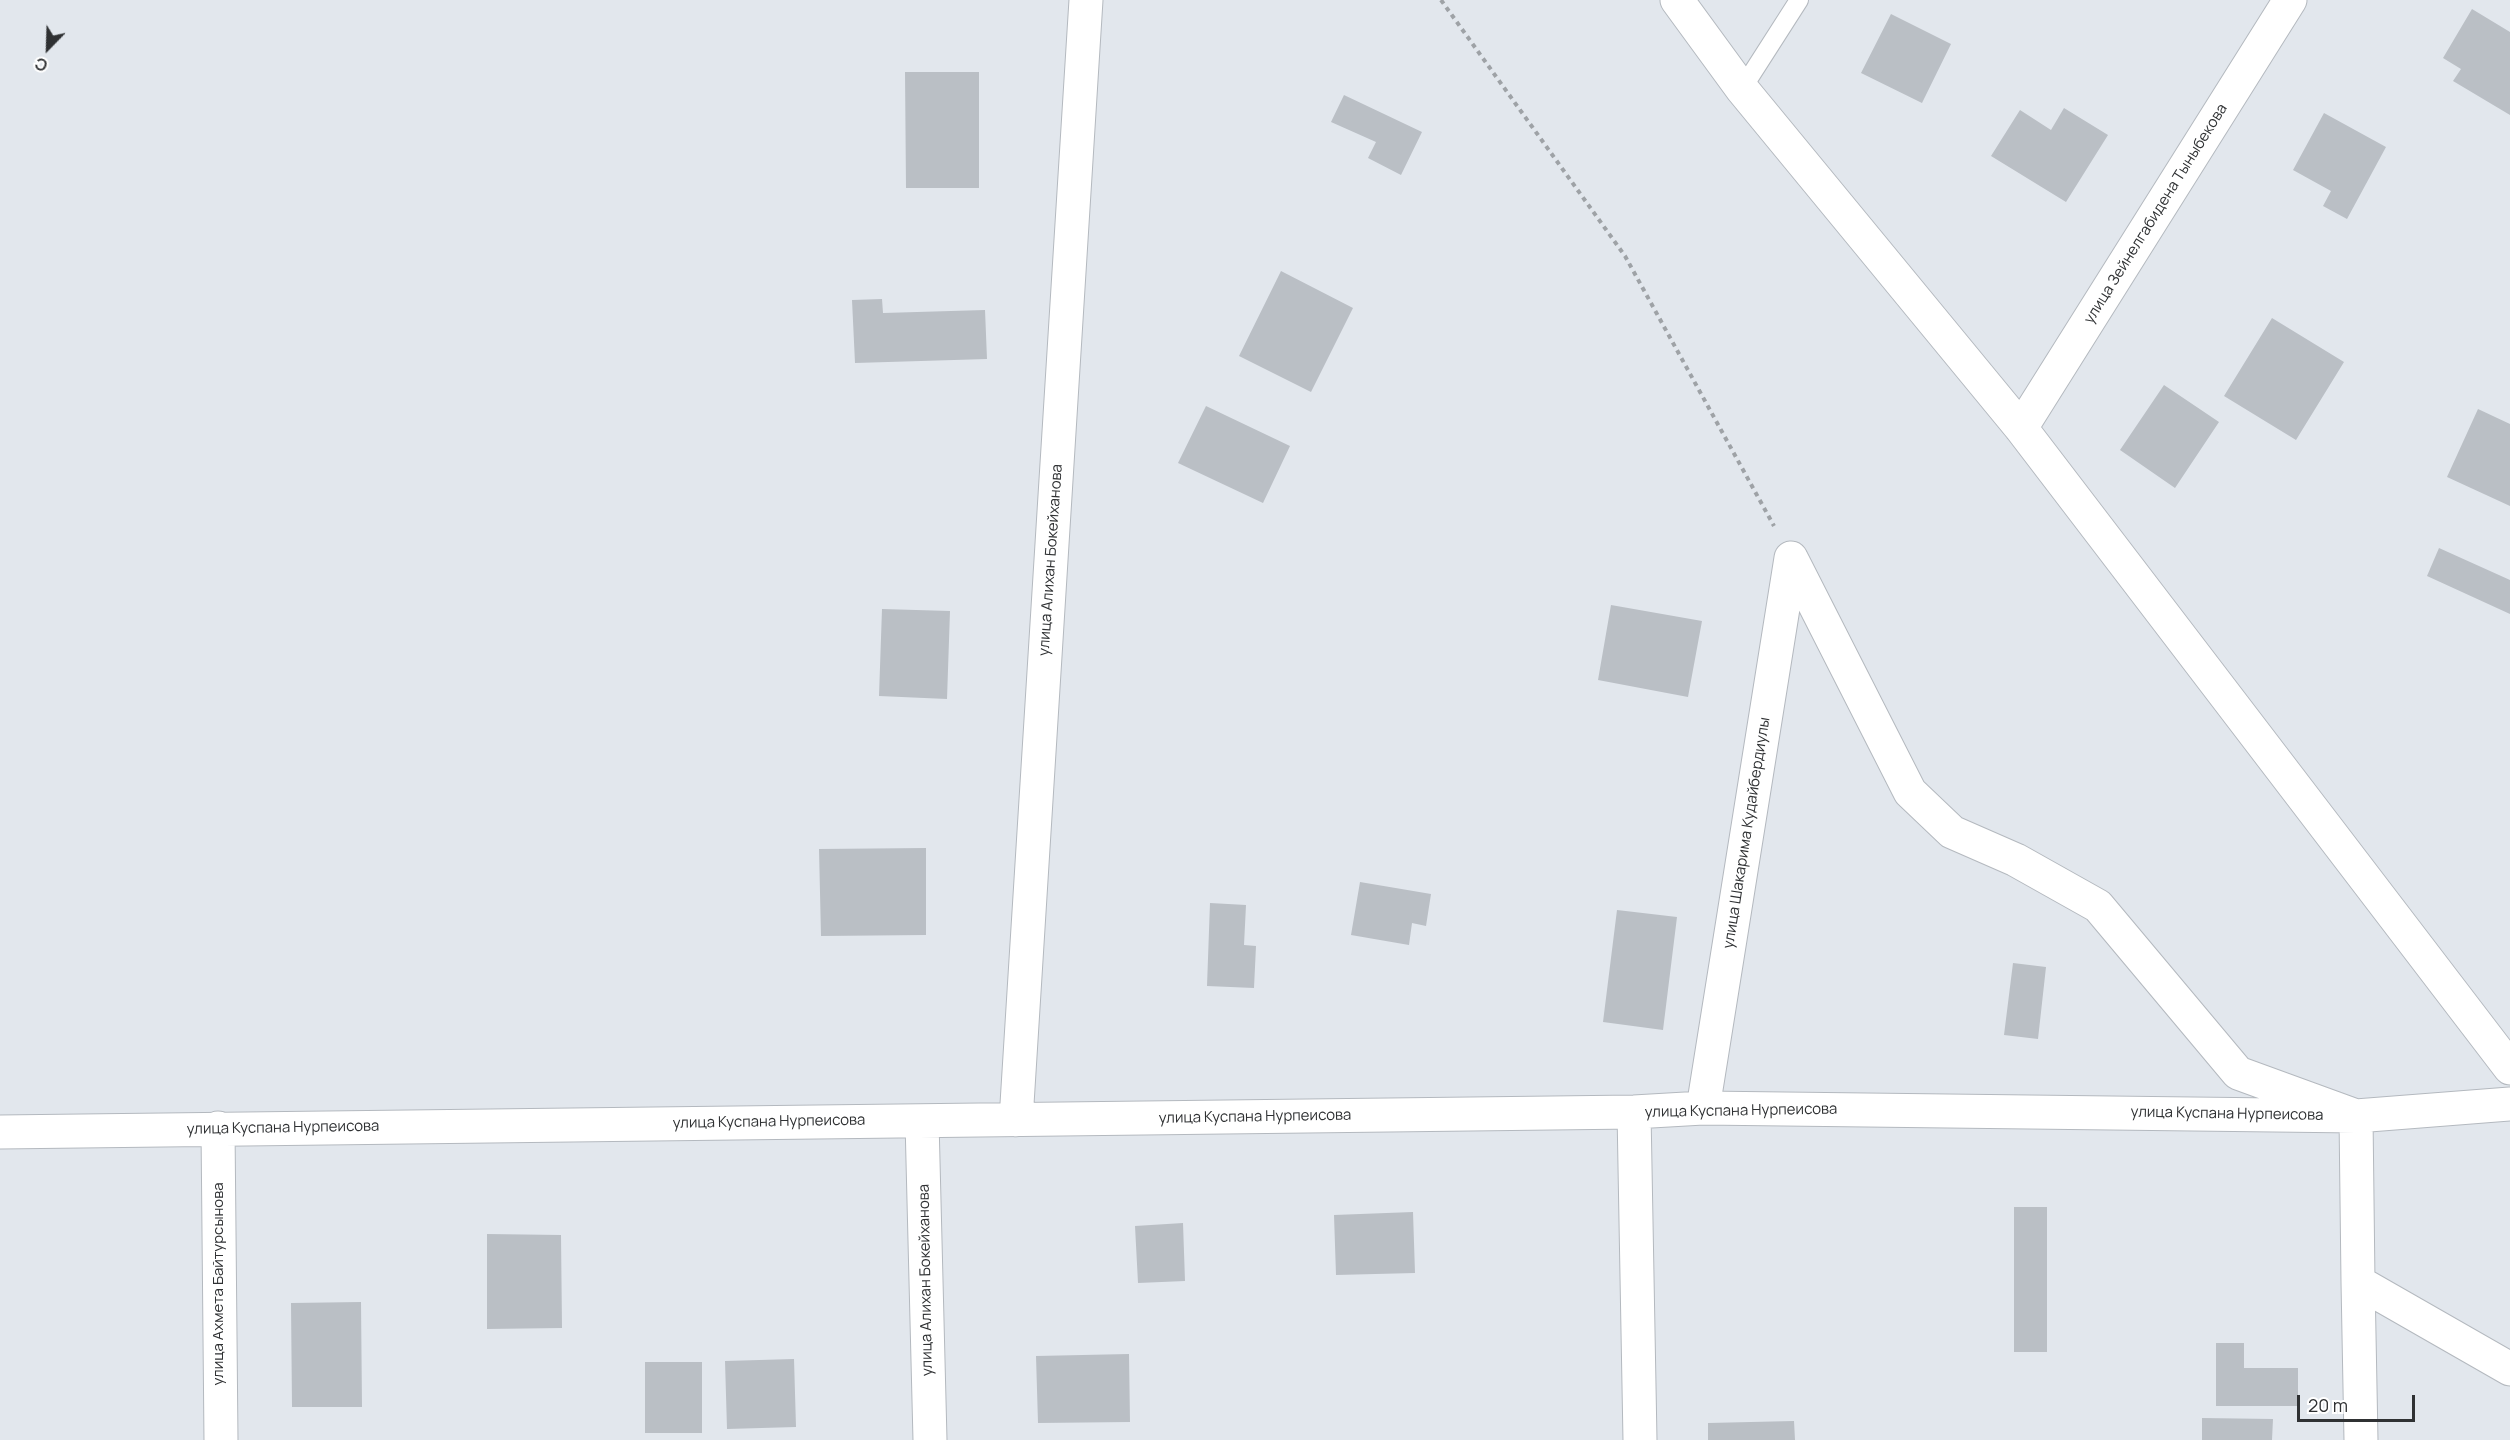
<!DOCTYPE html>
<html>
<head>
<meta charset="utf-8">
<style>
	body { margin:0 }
	#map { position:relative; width:2510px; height:1440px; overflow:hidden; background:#e2e7ed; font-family:Manrope,sans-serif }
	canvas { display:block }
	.north { position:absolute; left:18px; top:18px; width:60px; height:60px; -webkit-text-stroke:4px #fff; paint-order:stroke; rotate:203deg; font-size:16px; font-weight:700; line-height:24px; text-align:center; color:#2f3133 }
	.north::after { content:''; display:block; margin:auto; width:21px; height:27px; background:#2f3133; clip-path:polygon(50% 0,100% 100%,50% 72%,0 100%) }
	.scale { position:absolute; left:2297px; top:1395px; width:118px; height:27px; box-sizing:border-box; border:3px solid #2f3133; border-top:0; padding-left:8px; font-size:18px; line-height:21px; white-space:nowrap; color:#2f3133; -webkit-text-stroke:4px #fff; paint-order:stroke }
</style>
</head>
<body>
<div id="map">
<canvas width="2510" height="1440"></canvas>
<div class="north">С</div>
<div class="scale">20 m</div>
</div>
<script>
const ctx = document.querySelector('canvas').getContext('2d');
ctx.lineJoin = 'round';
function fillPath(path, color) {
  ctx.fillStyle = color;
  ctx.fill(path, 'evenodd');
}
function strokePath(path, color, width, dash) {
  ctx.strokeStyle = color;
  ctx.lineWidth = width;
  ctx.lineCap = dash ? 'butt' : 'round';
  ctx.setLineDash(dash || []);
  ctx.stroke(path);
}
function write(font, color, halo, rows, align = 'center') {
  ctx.font = font + ' Manrope,sans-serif';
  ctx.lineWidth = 5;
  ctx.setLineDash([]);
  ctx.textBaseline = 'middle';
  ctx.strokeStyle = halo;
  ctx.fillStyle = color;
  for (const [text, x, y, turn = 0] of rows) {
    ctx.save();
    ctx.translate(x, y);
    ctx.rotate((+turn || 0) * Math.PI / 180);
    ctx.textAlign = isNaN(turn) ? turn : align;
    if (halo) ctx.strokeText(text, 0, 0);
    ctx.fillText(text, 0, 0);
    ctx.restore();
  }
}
const building = new Path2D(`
	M 2472,9 L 2510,32 L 2510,115 L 2453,81 L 2461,69 L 2443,58 Z
	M 1891,14 L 1951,44 L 1922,103 L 1861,73 Z
	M 905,72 L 979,72 L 979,188 L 906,188 Z
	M 1344,95 L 1422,132 L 1401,175 L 1368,158 L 1376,142 L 1331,122 Z
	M 2064,108 L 2108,135 L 2066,202 L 1991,156 L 2020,110 L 2051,130 Z
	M 2324,113 L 2386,147 L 2347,219 L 2323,206 L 2331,191 L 2293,170 Z
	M 1281,271 L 1353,308 L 1311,392 L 1239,356 Z
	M 882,299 L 883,313 L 985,310 L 987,359 L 855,363 L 852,300 Z
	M 2272,318 L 2344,362 L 2296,440 L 2224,396 Z
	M 2164,385 L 2219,422 L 2175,488 L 2120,450 Z
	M 1206,406 L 1290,446 L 1263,503 L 1178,463 Z
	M 2478,409 L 2510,424 L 2510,506 L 2447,477 Z
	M 2439,548 L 2510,580 L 2510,614 L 2427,576 Z
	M 1611,605 L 1702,621 L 1688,697 L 1598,680 Z
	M 882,609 L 950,611 L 947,699 L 879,696 Z
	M 926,848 L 926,935 L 821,936 L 819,849 Z
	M 1360,882 L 1431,894 L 1426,926 L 1412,923 L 1409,945 L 1351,935 Z
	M 1210,903 L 1246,905 L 1244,945 L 1256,946 L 1254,988 L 1207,986 Z
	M 1617,910 L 1677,917 L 1663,1030 L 1603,1022 Z
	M 2013,963 L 2046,967 L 2038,1039 L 2004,1035 Z
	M 2014,1207 L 2047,1207 L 2047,1352 L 2014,1352 Z
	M 1413,1212 L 1415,1273 L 1336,1275 L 1334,1215 Z
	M 1183,1223 L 1185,1281 L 1138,1283 L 1135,1226 Z
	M 487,1234 L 561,1235 L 562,1328 L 487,1329 Z
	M 361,1302 L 362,1407 L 292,1407 L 291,1303 Z
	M 2216,1343 L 2244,1343 L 2244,1368 L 2298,1368 L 2298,1406 L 2216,1406 Z
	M 1129,1354 L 1130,1422 L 1038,1423 L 1036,1356 Z
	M 794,1359 L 796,1427 L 727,1429 L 725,1361 Z
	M 645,1362 L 702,1362 L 702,1433 L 645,1433 Z
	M 2202,1418 L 2273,1419 L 2272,1440 L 2202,1440 Z
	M 1794,1421 L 1795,1440 L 1708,1440 L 1708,1423 Z`);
const path = new Path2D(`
	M 1441,0 L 1625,256 L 1774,526`);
const lane = new Path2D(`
	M 1742,89 L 1799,0`);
const street = new Path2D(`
	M 1677,0 L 1742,89 L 2021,428 L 2510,1068
	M 2021,428 L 2290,0
	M 1791,558 L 1910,792 L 1952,832 L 2016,860 L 2098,906 L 2238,1073 L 2356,1116 L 2358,1282 L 2510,1369
	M 1703,1108 L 1791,558
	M 1634,1112 L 1640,1440
	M 1016,1120 L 1086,0
	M 922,1121 L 930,1440
	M 218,1128 L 221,1440
	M 0,1132 L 1634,1112 L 1703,1108 L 2356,1116 L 2510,1104
	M 2358,1282 L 2361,1440`);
const streetNames = [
	["улица Зейнелгабидена Тыныбекова",2156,214,-58],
	["улица Алихан Бокейханова",1051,560,-86],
	["улица Шакарима Кудайбердиулы",1747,833,-81],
	["улица Куспана Нурпеисова",1741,1111,-1],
	["улица Куспана Нурпеисова",2227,1114,1],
	["улица Куспана Нурпеисова",1255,1117,-1],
	["улица Куспана Нурпеисова",769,1122,-1],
	["улица Куспана Нурпеисова",283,1128,-1],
	["улица Алихан Бокейханова",926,1280,-91],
	["улица Ахмета Байтурсынова",219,1284,-90]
];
fillPath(building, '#babfc5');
strokePath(lane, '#b4b9bf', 20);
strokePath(street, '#b4b9bf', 35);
strokePath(path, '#9ea2a6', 4, [4.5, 4.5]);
strokePath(lane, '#fff', 18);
strokePath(street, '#fff', 33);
write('15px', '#2f3133', '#fff', streetNames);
</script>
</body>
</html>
